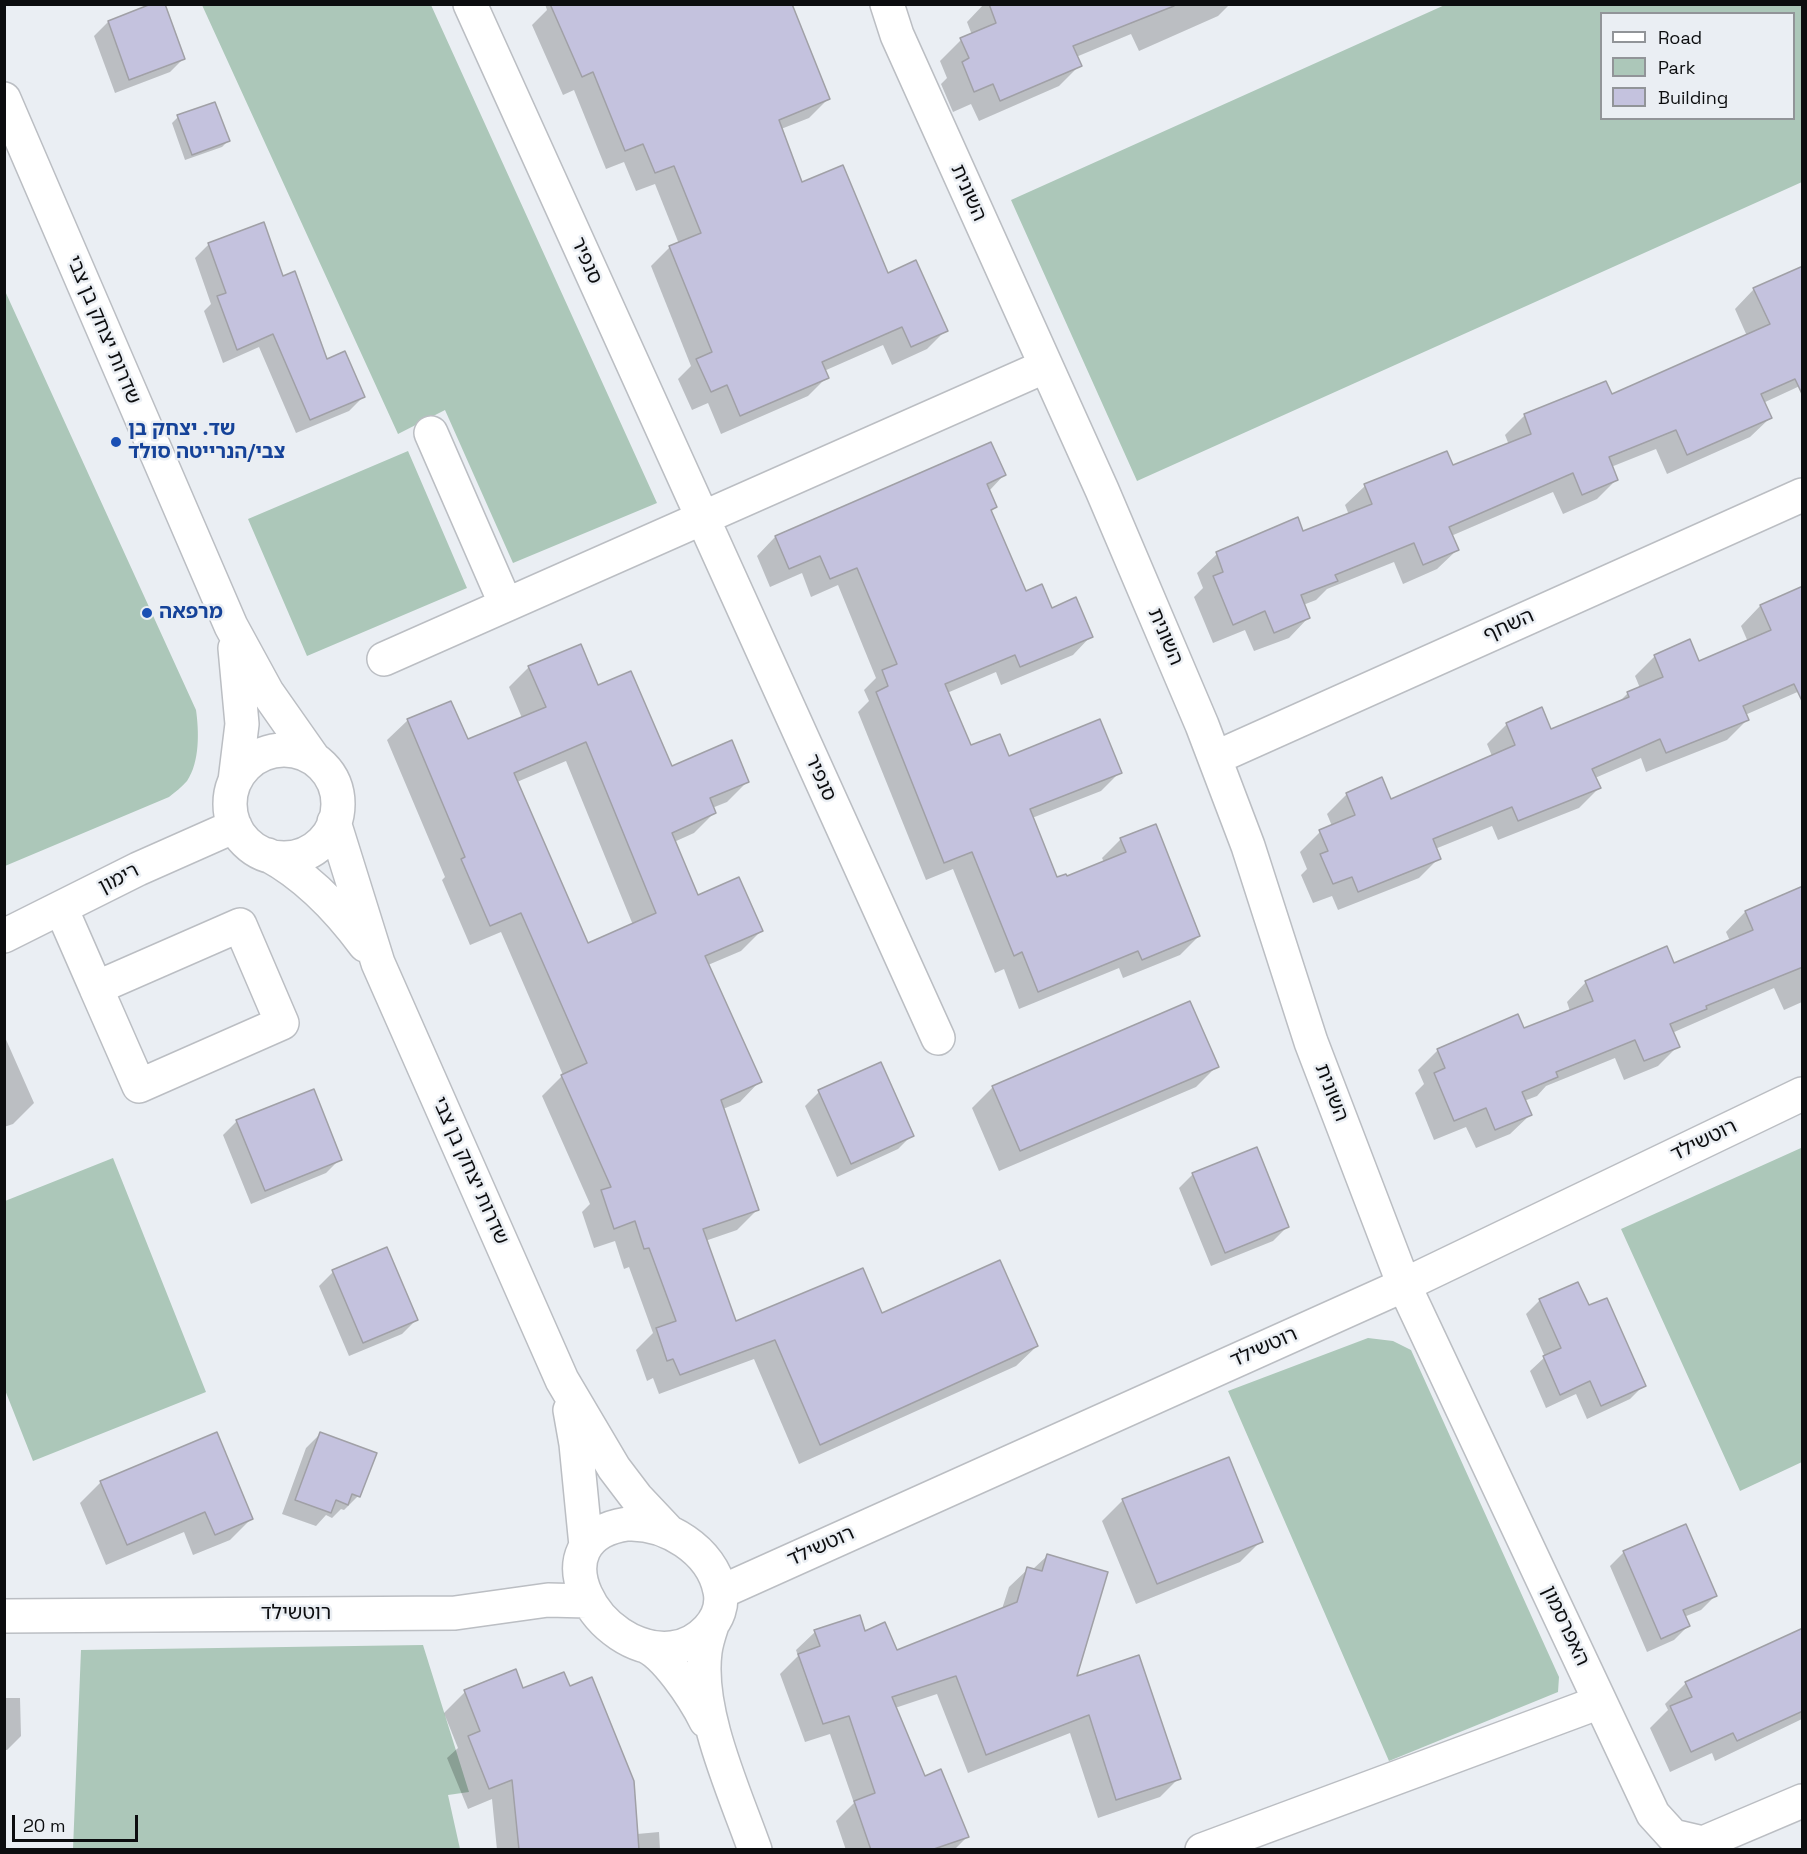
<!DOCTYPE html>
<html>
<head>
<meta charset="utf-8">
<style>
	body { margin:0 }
	#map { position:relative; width:1807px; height:1854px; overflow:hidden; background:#eaeef3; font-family:"Space Grotesk",sans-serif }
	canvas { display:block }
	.frame { position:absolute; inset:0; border:6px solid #0c0d0f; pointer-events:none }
	.legend { position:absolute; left:1600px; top:12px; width:195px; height:108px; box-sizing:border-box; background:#eaeef3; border:2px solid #919498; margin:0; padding:8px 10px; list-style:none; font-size:18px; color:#0c0d0f }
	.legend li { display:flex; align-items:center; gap:12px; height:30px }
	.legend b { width:30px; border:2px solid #919498 }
	.scale { position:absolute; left:12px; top:1815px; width:126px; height:27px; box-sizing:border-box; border:3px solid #0c0d0f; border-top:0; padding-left:8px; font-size:18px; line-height:21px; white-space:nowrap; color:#0c0d0f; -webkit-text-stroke:4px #eaeef3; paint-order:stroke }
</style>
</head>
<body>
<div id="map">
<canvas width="1807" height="1854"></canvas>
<div class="frame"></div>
<ul class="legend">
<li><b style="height:8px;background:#fff"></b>Road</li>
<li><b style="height:16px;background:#acc7b9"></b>Park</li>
<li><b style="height:16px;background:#c4c2de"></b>Building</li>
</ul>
<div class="scale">20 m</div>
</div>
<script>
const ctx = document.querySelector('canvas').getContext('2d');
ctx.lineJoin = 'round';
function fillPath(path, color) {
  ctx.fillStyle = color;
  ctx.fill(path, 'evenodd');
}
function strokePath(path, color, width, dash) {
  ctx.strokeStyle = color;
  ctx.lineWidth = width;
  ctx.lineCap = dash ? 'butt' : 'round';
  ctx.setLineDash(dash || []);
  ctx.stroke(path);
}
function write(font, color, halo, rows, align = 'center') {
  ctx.font = font + ' "Space Grotesk","Noto Sans Hebrew",sans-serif';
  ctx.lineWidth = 5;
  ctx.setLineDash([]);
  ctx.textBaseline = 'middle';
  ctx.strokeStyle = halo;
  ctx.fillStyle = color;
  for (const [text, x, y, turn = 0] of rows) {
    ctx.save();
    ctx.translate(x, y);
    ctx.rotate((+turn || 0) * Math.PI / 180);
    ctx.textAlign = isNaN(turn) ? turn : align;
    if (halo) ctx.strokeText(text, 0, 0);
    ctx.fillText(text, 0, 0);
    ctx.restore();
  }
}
const green = new Path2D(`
	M 1447,4 L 1802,5 L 1802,182 L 1137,481 L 1011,200 ZM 1602,14 L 1794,14 L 1794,118 L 1602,118 Z
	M 202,5 L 431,5 L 657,503 L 513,563 L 445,410 L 398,434 Z
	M 5,291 L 196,710 C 199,731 200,762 187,781 C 182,787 175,792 169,797 L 5,866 Z
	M 408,451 L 467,588 L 307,656 L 248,519 Z
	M 1801,1148 L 1802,1462 L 1740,1491 L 1621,1229 Z
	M 113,1158 L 206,1392 L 33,1461 L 5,1390 L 5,1201 Z
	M 1368,1338 L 1393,1341 L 1411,1350 L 1559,1677 L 1558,1692 L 1389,1761 L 1228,1391 Z
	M 423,1645 L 469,1792 L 448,1795 L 460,1849 L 73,1849 L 81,1650 Z`);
const shadow = new Path2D(`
	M 156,4 L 184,58 L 170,72 L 115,93 L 94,36 L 108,22 Z
	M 545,4 L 791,4 L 828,99 L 809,118 L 781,129 L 801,184 L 887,275 L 946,330 L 927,349 L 892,365 L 883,345 L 824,371 L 827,377 L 808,396 L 721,434 L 708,403 L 692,410 L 678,379 L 691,366 L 651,266 L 670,247 L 679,244 L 655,184 L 636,191 L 624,162 L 606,169 L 574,90 L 563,95 L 532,25 L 547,10 Z
	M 984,4 L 1230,4 L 1218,16 L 1139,51 L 1131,34 L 1076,57 L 1080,65 L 1059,86 L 979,121 L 971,104 L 953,112 L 941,84 L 947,78 L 940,61 L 961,40 L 972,35 L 967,22 Z
	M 178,117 L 228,141 L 222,147 L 185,160 L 172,123 Z
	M 209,244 L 283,277 L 326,361 L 363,397 L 349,411 L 296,433 L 259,347 L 223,363 L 204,311 L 211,304 L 195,258 Z
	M 1754,289 L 1802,385 L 1763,403 L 1770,418 L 1750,437 L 1667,474 L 1656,449 L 1611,467 L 1616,480 L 1597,499 L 1563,514 L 1553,492 L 1451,536 L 1457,550 L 1437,569 L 1403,584 L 1394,562 L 1327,589 L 1316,600 L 1303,605 L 1308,618 L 1289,638 L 1254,651 L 1245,630 L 1213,643 L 1194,597 L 1203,588 L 1197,573 L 1217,554 L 1297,519 L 1302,533 L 1349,515 L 1345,505 L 1365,486 L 1446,453 L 1452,467 L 1509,445 L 1505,435 L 1525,415 L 1611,396 L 1747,336 L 1735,309 Z
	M 990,444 L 1004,475 L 989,491 L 995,507 L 991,512 L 1025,593 L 1091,636 L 1073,655 L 1001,685 L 996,672 L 947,693 L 970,747 L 1008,758 L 1120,772 L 1101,791 L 1032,818 L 1057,879 L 1066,878 L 1104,862 L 1102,858 L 1121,839 L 1199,936 L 1180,955 L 1123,978 L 1119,968 L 1019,1009 L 1004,969 L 995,973 L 953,869 L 926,880 L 858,712 L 869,701 L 864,690 L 876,678 L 838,585 L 811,597 L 802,573 L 770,587 L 757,556 L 775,537 Z
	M 1802,588 L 1802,690 L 1745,715 L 1747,720 L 1727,740 L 1646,772 L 1641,758 L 1595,778 L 1599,788 L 1579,808 L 1498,840 L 1492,826 L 1435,849 L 1439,858 L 1419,878 L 1338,910 L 1332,896 L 1313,903 L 1301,875 L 1307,869 L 1300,852 L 1320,832 L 1332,826 L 1327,814 L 1347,794 L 1390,801 L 1492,756 L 1487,744 L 1507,724 L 1550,731 L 1618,703 L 1628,693 L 1640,688 L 1635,676 L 1655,656 L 1698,663 L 1748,642 L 1741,626 L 1760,606 Z
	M 529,667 L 597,687 L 671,767 L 747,782 L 727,802 L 712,808 L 714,813 L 694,833 L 674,842 L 697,897 L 761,931 L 741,951 L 708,965 L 760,1081 L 740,1102 L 723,1109 L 757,1210 L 737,1230 L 705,1241 L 735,1323 L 882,1315 L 1037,1346 L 1016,1366 L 799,1464 L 754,1359 L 659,1394 L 653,1378 L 647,1381 L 636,1350 L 653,1333 L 629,1267 L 624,1269 L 615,1241 L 594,1248 L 582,1212 L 590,1204 L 542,1096 L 563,1075 L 501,932 L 470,945 L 442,880 L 445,877 L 387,740 L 408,720 L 467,741 L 522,718 L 509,687 ZM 566,761 L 633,925 L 587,945 L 517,782 Z
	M 1802,888 L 1802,1002 L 1784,1010 L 1774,988 L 1672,1033 L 1678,1046 L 1658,1066 L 1624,1080 L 1615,1058 L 1546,1086 L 1537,1096 L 1524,1101 L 1530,1115 L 1510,1134 L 1476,1148 L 1466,1127 L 1434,1140 L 1415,1093 L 1424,1084 L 1418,1070 L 1437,1051 L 1518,1016 L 1523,1030 L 1570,1011 L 1567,1002 L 1586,982 L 1673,965 L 1730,941 L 1726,932 L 1745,912 Z
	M 4,1035 L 34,1103 L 13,1124 L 4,1127 Z
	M 1217,1066 L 1196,1087 L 999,1171 L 972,1108 L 993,1087 Z
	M 819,1092 L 912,1135 L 898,1149 L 837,1177 L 805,1106 Z
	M 237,1121 L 340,1159 L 326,1173 L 251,1204 L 223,1135 Z
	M 1193,1174 L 1287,1227 L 1273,1241 L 1211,1266 L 1179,1188 Z
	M 333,1272 L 416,1320 L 402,1334 L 349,1356 L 319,1286 Z
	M 1540,1300 L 1588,1307 L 1644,1385 L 1630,1399 L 1587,1419 L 1576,1394 L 1546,1408 L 1530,1371 L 1545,1357 L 1526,1314 Z
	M 320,1434 L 375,1454 L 358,1496 L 344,1510 L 341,1509 L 332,1518 L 326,1515 L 316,1526 L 282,1514 L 306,1448 Z
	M 101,1482 L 251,1519 L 230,1540 L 193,1555 L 184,1532 L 106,1565 L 80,1503 Z
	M 1123,1500 L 1261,1541 L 1240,1562 L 1136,1604 L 1102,1521 Z
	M 1624,1552 L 1715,1596 L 1701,1610 L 1684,1617 L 1688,1626 L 1674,1640 L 1647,1652 L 1610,1566 Z
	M 1047,1556 L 1074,1678 L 1179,1778 L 1160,1797 L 1098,1818 L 1070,1733 L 968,1773 L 937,1694 L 895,1708 L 924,1778 L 967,1837 L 954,1850 L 846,1850 L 836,1821 L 854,1803 L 830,1734 L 805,1742 L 780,1674 L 798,1656 L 796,1650 L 815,1632 L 864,1633 L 896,1651 L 1002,1609 L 1009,1587 L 1028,1569 L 1032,1570 Z
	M 1802,1630 L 1802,1719 L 1715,1761 L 1712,1753 L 1670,1772 L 1650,1728 L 1668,1710 L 1665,1704 L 1686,1683 Z
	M 522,1690 L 637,1834 L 659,1832 L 660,1850 L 497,1850 L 492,1799 L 468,1809 L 447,1758 L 458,1748 L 444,1713 L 465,1692 Z
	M 4,1698 L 20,1698 L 21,1736 L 7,1750 L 4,1750 Z`);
const building = new Path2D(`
	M 151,4 L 165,4 L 185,59 L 129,80 L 108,21 Z
	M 550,4 L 792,4 L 830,99 L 779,120 L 802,182 L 843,165 L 888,273 L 916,260 L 948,331 L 911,347 L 902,327 L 822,362 L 829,378 L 740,416 L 727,385 L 711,392 L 696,359 L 712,352 L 669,246 L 701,233 L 674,166 L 655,173 L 643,144 L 625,151 L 593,72 L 582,77 Z
	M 989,4 L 1174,4 L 1174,6 L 1073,46 L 1082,66 L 1000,101 L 993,84 L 974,92 L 962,62 L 969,58 L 960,38 L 996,23 Z
	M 215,102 L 230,141 L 192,155 L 177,115 Z
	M 264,222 L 283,276 L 295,271 L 327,359 L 345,351 L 365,397 L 310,420 L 273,334 L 237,350 L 217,296 L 226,293 L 208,243 Z
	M 1803,266 L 1803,396 L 1795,379 L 1761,394 L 1772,418 L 1687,455 L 1676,430 L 1609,457 L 1618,480 L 1582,495 L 1573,473 L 1449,527 L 1459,550 L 1423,565 L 1414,543 L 1335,575 L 1338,581 L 1301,595 L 1310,618 L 1274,633 L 1265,611 L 1233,625 L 1213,576 L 1223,572 L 1216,552 L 1298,517 L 1303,531 L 1372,504 L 1364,484 L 1447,451 L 1453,465 L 1531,434 L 1524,414 L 1606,381 L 1612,394 L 1770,324 L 1753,288 Z
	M 991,442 L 1006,475 L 987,484 L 997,507 L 991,510 L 1026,591 L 1042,584 L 1052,608 L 1076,597 L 1093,637 L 1020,667 L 1015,655 L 945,684 L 971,745 L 1000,734 L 1009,756 L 1100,719 L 1122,773 L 1030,809 L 1057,877 L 1066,874 L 1067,876 L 1126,852 L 1120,838 L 1156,824 L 1200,936 L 1142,960 L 1138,951 L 1038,992 L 1022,952 L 1014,956 L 972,852 L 944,863 L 876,692 L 888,686 L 882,670 L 897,664 L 857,568 L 830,579 L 820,556 L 789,569 L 775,536 Z
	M 1803,586 L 1803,703 L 1794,684 L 1743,706 L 1749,720 L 1666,753 L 1660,739 L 1592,769 L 1601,788 L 1518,821 L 1512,807 L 1433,839 L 1441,859 L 1358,892 L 1352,877 L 1333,884 L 1320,854 L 1328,851 L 1319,830 L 1355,815 L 1346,793 L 1382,777 L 1391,799 L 1515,745 L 1506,723 L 1542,707 L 1551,729 L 1629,697 L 1627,692 L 1663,677 L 1654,655 L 1690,639 L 1699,661 L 1771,630 L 1760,605 Z
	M 581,644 L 598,685 L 631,671 L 672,766 L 732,740 L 749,782 L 710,798 L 716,813 L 672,833 L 698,895 L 739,877 L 763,931 L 705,956 L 762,1082 L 721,1100 L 759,1210 L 703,1229 L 736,1321 L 863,1268 L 882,1313 L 1000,1260 L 1038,1346 L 820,1445 L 775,1340 L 680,1375 L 673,1359 L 667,1361 L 656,1328 L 676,1321 L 649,1248 L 644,1249 L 635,1221 L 614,1229 L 601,1190 L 611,1187 L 561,1075 L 587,1063 L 521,913 L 490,926 L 461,859 L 465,857 L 407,719 L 451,701 L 468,739 L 546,707 L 528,666 ZM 586,742 L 656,913 L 588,943 L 514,773 Z
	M 1803,886 L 1803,967 L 1706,1006 L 1707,1009 L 1670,1024 L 1680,1047 L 1644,1061 L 1635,1040 L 1556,1072 L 1558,1077 L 1522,1092 L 1532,1115 L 1495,1130 L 1486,1108 L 1454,1121 L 1434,1073 L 1445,1068 L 1437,1049 L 1518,1014 L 1524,1028 L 1593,1001 L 1585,981 L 1667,946 L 1674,963 L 1753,930 L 1745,911 Z
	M 1190,1001 L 1219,1067 L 1020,1151 L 992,1086 Z
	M 881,1062 L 914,1136 L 851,1164 L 818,1090 Z
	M 314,1089 L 342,1160 L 265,1191 L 236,1120 Z
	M 1257,1147 L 1289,1227 L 1225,1253 L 1192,1173 Z
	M 387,1247 L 418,1320 L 363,1343 L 332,1270 Z
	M 1578,1282 L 1589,1305 L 1607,1298 L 1646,1386 L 1601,1406 L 1590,1381 L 1560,1395 L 1543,1356 L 1561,1348 L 1539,1299 Z
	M 217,1432 L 253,1519 L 215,1535 L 205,1512 L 127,1545 L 100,1481 Z
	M 320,1432 L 377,1453 L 360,1497 L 352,1494 L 348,1505 L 336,1500 L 331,1513 L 295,1500 Z
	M 1229,1457 L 1263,1542 L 1157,1584 L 1122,1499 Z
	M 1686,1524 L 1717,1596 L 1683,1610 L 1690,1626 L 1661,1639 L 1623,1551 Z
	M 1047,1554 L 1108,1572 L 1077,1676 L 1139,1655 L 1181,1779 L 1116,1800 L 1089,1715 L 986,1755 L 956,1676 L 892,1697 L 925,1776 L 941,1769 L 969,1837 L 931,1850 L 871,1850 L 854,1801 L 875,1793 L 849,1716 L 823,1724 L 798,1654 L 820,1646 L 814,1630 L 860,1615 L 865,1631 L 885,1622 L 897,1650 L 1017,1602 L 1027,1567 L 1042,1571 Z
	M 1803,1628 L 1803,1711 L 1737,1741 L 1733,1733 L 1691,1752 L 1670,1706 L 1692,1697 L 1685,1682 Z
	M 516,1669 L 523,1688 L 564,1672 L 570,1686 L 592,1677 L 634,1781 L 639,1850 L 519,1850 L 512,1780 L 489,1789 L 468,1736 L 480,1731 L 464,1690 Z`);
const minor = new Path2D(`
	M 470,4 L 938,1038
	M 887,4 L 897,35 L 1102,490 L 1202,725 L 1248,846 L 1311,1042 L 1404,1285 L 1653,1814 L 1673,1836 L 1703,1843 L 1802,1801
	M 4,99 L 231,626 L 267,692 L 314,759
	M 431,433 L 506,605
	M 384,659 L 1046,366
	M230 804a54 54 0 1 1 108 0a54 54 0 1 1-108 0Z
	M 1215,758 L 1802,495
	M 235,781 L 242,724 L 235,648
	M 334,822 L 378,963 L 562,1380 L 614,1468 L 636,1497 L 669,1532
	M 268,855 C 307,876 339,910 365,945
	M 61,908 L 96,988
	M 240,925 L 282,1023 L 139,1086 L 96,988 Z
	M 4,936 L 138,869 L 235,826
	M 570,1410 L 576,1444 L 586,1546
	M 627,1524 C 666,1522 712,1550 720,1591 C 726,1620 698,1645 672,1648 C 596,1656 533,1538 627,1524 Z
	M 721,1592 L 1404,1285 L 1802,1094
	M 4,1616 L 455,1613 L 548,1600 L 587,1601
	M 712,1625 C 709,1634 706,1643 705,1652 C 697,1712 735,1793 755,1850
	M 640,1644 C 664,1650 695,1699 706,1721
	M 1202,1850 L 1600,1702`);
const markers = [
	[116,442,6,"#1a4fb4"],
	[147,613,6,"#1a4fb4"]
];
const streetNames = [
	["השונית",968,193,66],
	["סנפיר",586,261,66],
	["שדרות יצחק בן צבי",103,330,67],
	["השחף",1509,626,-24],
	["השונית",1165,637,67],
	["סנפיר",820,778,66],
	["רימון",119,879,-27],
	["השונית",1331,1093,69],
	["רוטשילד",1704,1141,-26],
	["שדרות יצחק בן צבי",470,1171,66],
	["רוטשילד",1264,1348,-24],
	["רוטשילד",821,1547,-24],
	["רוטשילד",296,1614],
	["האפרסמון",1565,1626,65]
];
const transitNames = [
	["שד. יצחק בן",128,430],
	["צבי/הנרייטה סולד",128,453],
	["מרפאה",159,613]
];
fillPath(green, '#acc7b9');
fillPath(shadow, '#0003');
fillPath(building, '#c4c2de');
strokePath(building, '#a0a0a6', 1.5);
strokePath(minor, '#bbbec3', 36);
strokePath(minor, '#fff', 33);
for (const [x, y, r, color] of markers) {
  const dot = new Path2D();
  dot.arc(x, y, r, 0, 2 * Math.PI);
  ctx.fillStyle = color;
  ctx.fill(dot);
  strokePath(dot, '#eaeef3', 2);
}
write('20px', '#0c0d0f', '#eaeef3', streetNames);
write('bold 20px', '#164399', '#eaeef3', transitNames, 'left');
</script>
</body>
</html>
